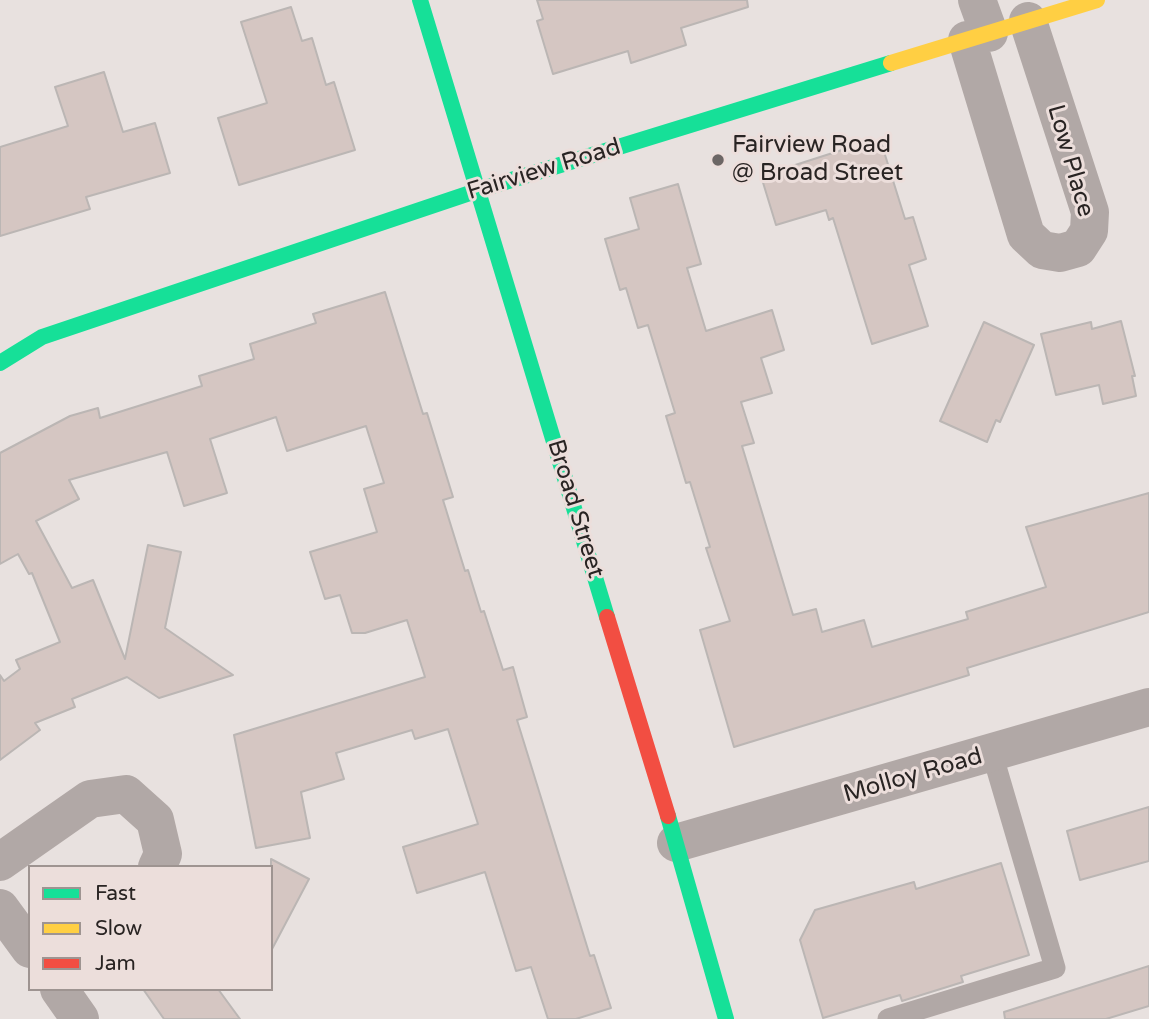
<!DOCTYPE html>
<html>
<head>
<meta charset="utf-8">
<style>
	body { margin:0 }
	#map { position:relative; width:1149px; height:1019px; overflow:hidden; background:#e8e1df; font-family:"Varela Round",sans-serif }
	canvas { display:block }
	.legend { position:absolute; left:28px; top:865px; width:245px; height:126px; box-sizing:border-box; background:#ecdedb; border:2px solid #9e9491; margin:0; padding:9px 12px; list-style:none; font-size:21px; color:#292423 }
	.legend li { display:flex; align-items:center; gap:14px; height:35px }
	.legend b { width:35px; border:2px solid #9e9491 }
</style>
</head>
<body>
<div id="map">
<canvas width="1149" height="1019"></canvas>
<ul class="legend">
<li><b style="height:9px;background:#16e098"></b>Fast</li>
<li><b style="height:9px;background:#ffcf43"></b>Slow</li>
<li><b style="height:9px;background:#f24e42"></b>Jam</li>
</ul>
</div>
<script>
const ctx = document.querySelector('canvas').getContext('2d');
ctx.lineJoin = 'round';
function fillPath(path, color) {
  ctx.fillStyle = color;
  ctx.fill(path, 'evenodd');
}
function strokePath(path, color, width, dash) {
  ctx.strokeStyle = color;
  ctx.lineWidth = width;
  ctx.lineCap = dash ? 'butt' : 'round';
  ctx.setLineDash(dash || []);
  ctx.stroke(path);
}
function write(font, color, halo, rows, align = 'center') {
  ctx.font = font + ' "Varela Round",sans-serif';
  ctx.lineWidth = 6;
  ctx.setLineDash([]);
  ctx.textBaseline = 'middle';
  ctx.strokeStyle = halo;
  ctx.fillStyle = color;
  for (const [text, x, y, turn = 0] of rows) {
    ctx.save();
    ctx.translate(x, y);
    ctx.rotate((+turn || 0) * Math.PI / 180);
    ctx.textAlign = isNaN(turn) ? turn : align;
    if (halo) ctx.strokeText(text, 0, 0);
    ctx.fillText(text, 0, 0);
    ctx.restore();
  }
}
const building = new Path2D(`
	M 537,0 L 747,0 L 748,7 L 681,28 L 686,45 L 631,63 L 628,51 L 553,74 L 537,21 L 543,19 Z
	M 291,7 L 302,41 L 312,38 L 326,85 L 334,82 L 355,150 L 239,185 L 218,118 L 267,103 L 241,22 Z
	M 104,72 L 123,132 L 155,123 L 170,173 L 86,197 L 90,209 L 0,236 L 0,147 L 68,126 L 55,87 Z
	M 881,142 L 905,219 L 913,217 L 926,259 L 909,265 L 928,326 L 872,344 L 833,218 L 829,220 L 826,210 L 776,225 L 761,176 L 845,149 L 846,153 Z
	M 678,184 L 701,264 L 687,268 L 706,331 L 772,310 L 784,350 L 761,358 L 772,393 L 741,402 L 754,443 L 742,446 L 793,615 L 816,609 L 822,632 L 864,620 L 872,647 L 968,619 L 966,612 L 1046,587 L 1026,527 L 1149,493 L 1149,612 L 967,668 L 969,675 L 734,747 L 700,630 L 730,621 L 706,548 L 710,547 L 690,482 L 686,483 L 666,416 L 675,413 L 648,325 L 638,328 L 626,288 L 620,290 L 605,239 L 639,229 L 630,198 Z
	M 385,292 L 423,414 L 427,413 L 453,497 L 443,500 L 465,571 L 468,570 L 481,612 L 484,611 L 503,670 L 513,667 L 527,717 L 517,720 L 590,956 L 594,955 L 611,1008 L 576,1019 L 548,1019 L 531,967 L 516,971 L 485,872 L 417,893 L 403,847 L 478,824 L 448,729 L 415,739 L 412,730 L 336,753 L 344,779 L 301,792 L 310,838 L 256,848 L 234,735 L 425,677 L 407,620 L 365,633 L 352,633 L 340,595 L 325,599 L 310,552 L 377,532 L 364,489 L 384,483 L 366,426 L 287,451 L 276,417 L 210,439 L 227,493 L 184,506 L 167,452 L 69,480 L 79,499 L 36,521 L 72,588 L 93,580 L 125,659 L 148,545 L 181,552 L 165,628 L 233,675 L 159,698 L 127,677 L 72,699 L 75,707 L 35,723 L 40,730 L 0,760 L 0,675 L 4,681 L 20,669 L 16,660 L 60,642 L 32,573 L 29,574 L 18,554 L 0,564 L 0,453 L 70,416 L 98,408 L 100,418 L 202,386 L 199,376 L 254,359 L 250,344 L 316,323 L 313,314 Z
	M 1121,321 L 1135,376 L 1132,376 L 1136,396 L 1103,404 L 1099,385 L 1056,395 L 1041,334 L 1091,322 L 1092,329 Z
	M 984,322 L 1034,345 L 1000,422 L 996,420 L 987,442 L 940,421 Z
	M 1149,807 L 1149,861 L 1080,880 L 1067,831 Z
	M 271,859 L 309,879 L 271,951 Z
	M 1001,863 L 1029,955 L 961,976 L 963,982 L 902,1001 L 900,995 L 823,1018 L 800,940 L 815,910 L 914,882 L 916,889 Z
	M 1149,966 L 1149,1006 L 1106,1019 L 1005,1019 L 1004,1012 Z
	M 143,989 L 218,989 L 240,1019 L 164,1019 Z`);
const lane = new Path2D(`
	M 888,1019 L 1055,968 L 992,753`);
const street = new Path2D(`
	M 977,0 L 989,33
	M 967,40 L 1026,235 L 1042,250 L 1060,253 L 1078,248 L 1089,231 L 1090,212 L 1028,21
	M 676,843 L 1149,707
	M 0,862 L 90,799 L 126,794 L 155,820 L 163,854 L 157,867
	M 0,908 L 30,949
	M 59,989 L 80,1019`);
const fast = new Path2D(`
	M 420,0 L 607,617
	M 0,363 L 42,337 L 479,190 L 891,63
	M 668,816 L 726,1019`);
const slow = new Path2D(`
	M 891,63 L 1097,0`);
const jam = new Path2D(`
	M 607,617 L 668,816`);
const markers = [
	[718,160,7,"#6c6665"]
];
const poiNames = [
	["Fairview Road",732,146],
	["@ Broad Street",732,174]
];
const streetNames = [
	["Low Place",1070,161,74],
	["Fairview Road",544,170,-17],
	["Broad Street",575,509,73],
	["Molloy Road",913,776,-16]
];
fillPath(building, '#d5c6c2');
strokePath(building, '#bbb6b4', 2);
strokePath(lane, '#b1a8a6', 21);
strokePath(street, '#b1a8a6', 38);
strokePath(fast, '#16e098', 16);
strokePath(slow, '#ffcf43', 16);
strokePath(jam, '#f24e42', 16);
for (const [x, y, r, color] of markers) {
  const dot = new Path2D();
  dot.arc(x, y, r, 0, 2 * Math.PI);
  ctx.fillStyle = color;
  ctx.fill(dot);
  strokePath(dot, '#ecdedb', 2.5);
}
write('24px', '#292423', '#ecdedb', poiNames, 'left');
write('24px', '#292423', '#ecdedb', streetNames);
</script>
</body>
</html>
